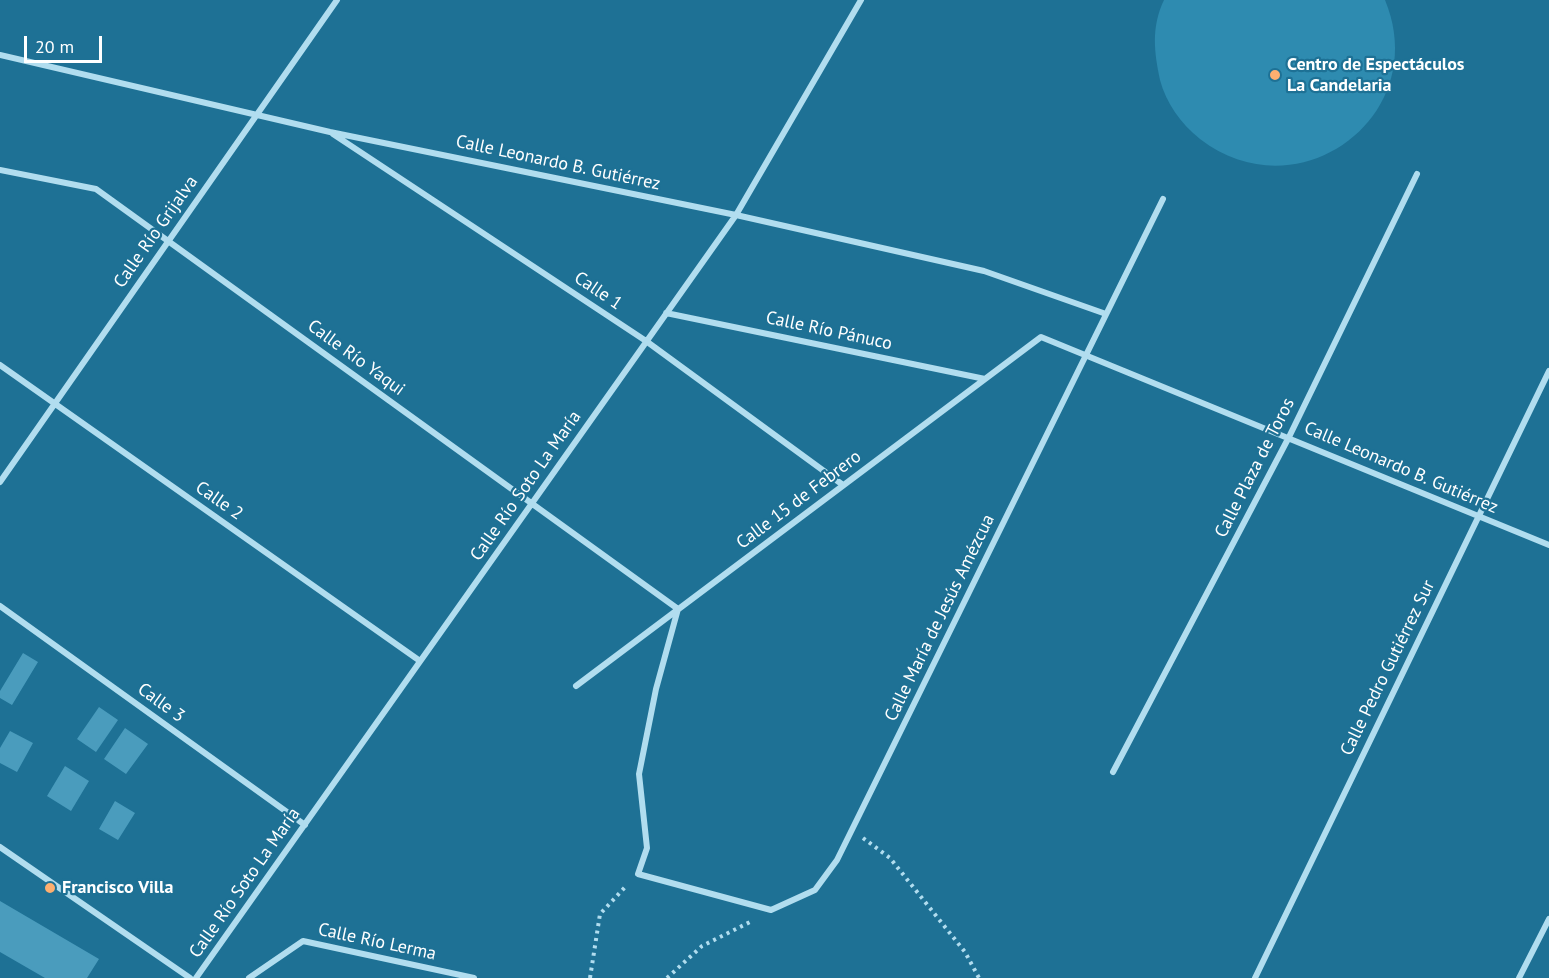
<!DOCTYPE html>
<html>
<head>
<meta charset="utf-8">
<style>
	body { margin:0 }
	#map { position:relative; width:1549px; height:978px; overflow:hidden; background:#1e7195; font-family:"PT Sans",sans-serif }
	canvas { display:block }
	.scale { position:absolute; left:24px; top:36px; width:78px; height:27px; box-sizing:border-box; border:3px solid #fff; border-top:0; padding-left:8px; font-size:18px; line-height:21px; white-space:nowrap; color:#fff; -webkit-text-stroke:4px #1e7195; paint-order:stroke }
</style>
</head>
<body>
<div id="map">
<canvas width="1549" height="978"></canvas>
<div class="scale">20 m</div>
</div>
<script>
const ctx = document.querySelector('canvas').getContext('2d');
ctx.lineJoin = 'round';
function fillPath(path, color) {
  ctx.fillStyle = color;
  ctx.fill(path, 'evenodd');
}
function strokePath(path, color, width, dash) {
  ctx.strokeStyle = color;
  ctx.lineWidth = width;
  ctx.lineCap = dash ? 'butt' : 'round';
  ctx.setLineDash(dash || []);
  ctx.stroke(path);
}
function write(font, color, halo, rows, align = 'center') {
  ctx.font = font + ' "PT Sans",sans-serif';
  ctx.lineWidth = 4.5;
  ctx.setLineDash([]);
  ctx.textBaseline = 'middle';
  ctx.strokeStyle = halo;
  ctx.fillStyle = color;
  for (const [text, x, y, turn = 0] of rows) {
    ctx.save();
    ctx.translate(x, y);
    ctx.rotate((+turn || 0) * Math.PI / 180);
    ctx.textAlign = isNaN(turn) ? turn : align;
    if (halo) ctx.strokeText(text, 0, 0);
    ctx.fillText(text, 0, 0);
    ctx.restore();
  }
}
const green = new Path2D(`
	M 1164,0 L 1385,0 C 1433,116 1298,215 1200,139 C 1181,124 1166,103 1160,80 C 1154,52 1151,27 1164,0 Z`);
const building = new Path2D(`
	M 23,653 L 38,662 L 12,705 L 0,698 L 0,691 Z
	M 99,707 L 118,720 L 96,752 L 77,739 Z
	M 125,728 L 148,744 L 126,774 L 104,759 Z
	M 10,731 L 33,743 L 17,772 L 0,763 L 0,748 Z
	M 65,766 L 89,781 L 71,811 L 47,796 Z
	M 115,801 L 135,813 L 118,840 L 99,829 Z
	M 0,901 L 99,959 L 87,978 L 45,978 L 0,952 Z`);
const path = new Path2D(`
	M 863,838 L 890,858 L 965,952 L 979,978
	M 590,978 L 600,914 L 627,885
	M 667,978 L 702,946 L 750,922`);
const minor = new Path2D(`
	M 0,55 L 330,132 L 736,215 L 984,271 L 1106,314
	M 333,134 L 646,341 L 843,485
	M 0,170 L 96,189 L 678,609 L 656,689 L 639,774 L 647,848 L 638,874 L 771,910 L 815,890 L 837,860 L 1163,199
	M 666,313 L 985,379
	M 0,365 L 420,661
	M 0,482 L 337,0
	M 0,606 L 305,825
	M 576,686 L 1041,337 L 1549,545
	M 1113,772 L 1289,437 L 1417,174
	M 0,847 L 190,978
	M 196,978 L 736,215 L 861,0
	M 249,978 L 303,941 L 474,978
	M 1255,978 L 1549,371
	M 1519,978 L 1549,919`);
const markers = [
	[1275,75,6,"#fdaf70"],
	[50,888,6,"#fdaf70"]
];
const poiNames = [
	["Centro de Espectáculos",1287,65],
	["La Candelaria",1287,86],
	["Francisco Villa",62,888]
];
const streetNames = [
	["Calle Leonardo B. Gutiérrez",558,163,12],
	["Calle Río Grijalva",156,232,-55],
	["Calle 1",598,291,34],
	["Calle Río Pánuco",829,331,12],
	["Calle Río Yaqui",356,358,36],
	["Calle Plaza de Toros",1255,468,-63],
	["Calle Leonardo B. Gutiérrez",1401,468,23],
	["Calle Río Soto La María",526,486,-55],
	["Calle 15 de Febrero",799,500,-37],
	["Calle 2",219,501,35],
	["Calle María de Jesús Amézcua",940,618,-64],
	["Calle Pedro Gutiérrez Sur",1388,668,-64],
	["Calle 3",161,703,36],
	["Calle Río Soto La María",245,883,-55],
	["Calle Río Lerma",377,942,12]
];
fillPath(green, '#2e8bb0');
fillPath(building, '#4a9cbd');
strokePath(path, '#b1ddef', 4, [3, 4.5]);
strokePath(minor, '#b1ddef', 6);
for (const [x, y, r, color] of markers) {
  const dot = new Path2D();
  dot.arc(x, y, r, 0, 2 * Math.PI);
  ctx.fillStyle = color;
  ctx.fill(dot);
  strokePath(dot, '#1e7195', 2);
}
write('bold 18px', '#fff', '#1e7195', poiNames, 'left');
write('18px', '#fff', '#1e7195', streetNames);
</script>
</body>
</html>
